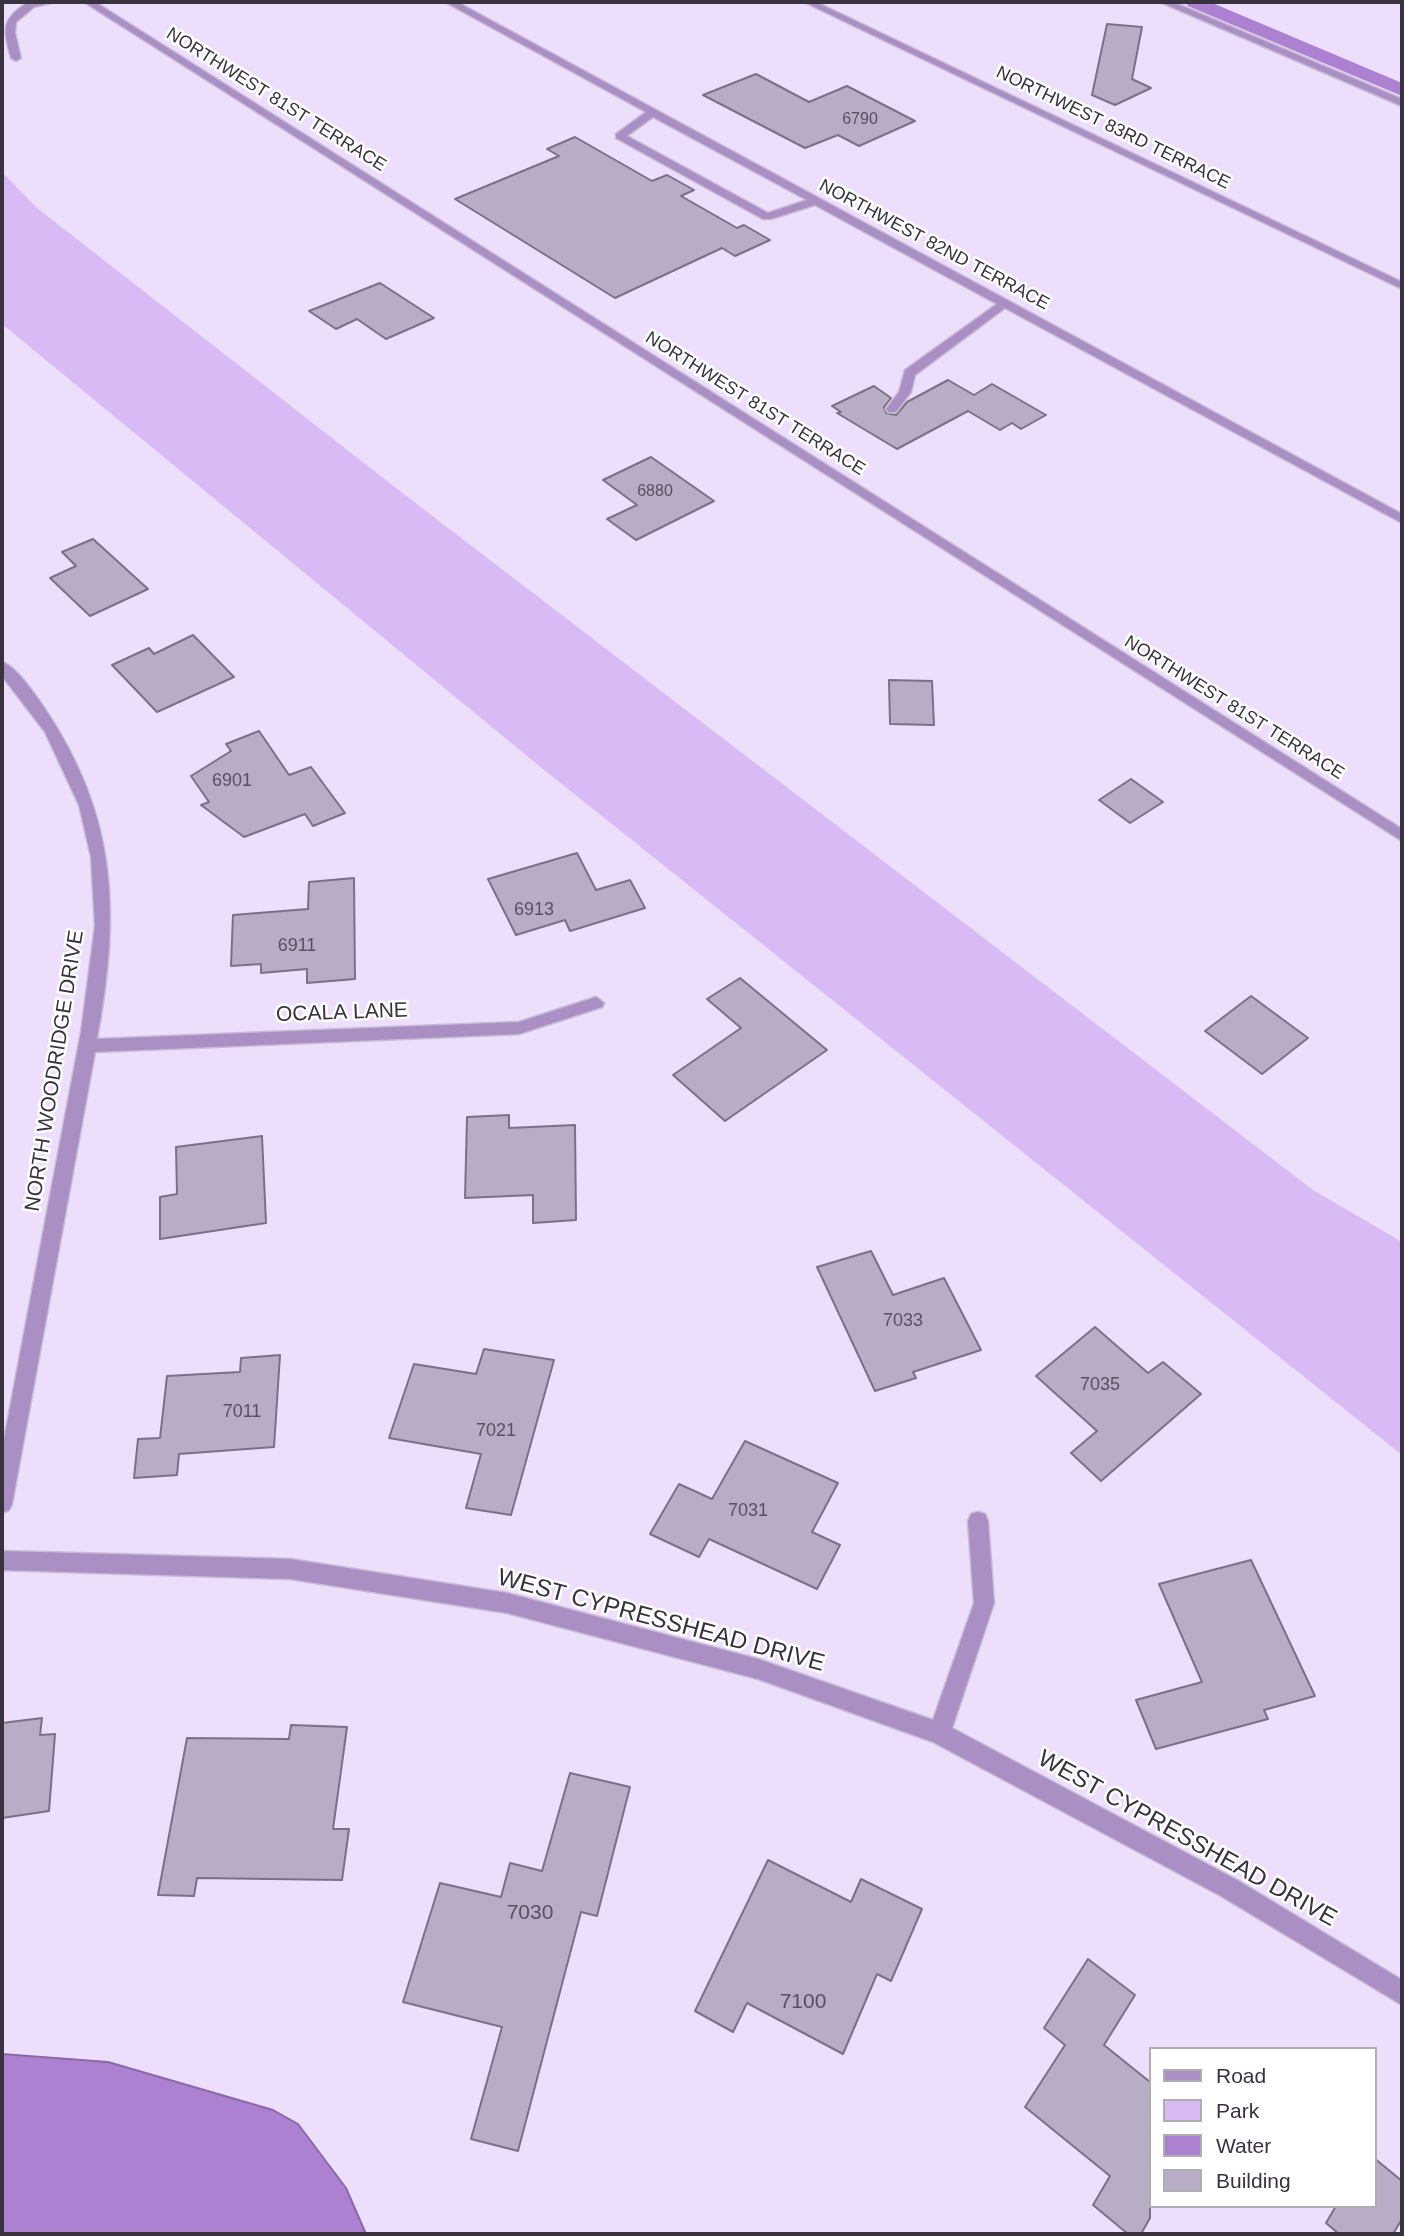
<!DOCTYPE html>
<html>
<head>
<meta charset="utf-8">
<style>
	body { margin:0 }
	#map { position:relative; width:1404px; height:2236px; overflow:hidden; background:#eddffc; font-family:Helvetica,sans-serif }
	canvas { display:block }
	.frame { position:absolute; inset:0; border:4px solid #38333e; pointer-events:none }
	.legend { position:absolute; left:1149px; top:2047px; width:228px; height:161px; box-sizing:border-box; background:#fff; border:2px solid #afadb2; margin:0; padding:9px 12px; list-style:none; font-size:21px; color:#38333e }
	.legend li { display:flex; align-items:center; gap:14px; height:35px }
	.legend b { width:35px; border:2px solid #afadb2 }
</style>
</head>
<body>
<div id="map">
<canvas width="1404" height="2236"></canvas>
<div class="frame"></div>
<ul class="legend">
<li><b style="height:9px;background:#aa8fc5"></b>Road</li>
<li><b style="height:19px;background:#d8bbf5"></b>Park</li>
<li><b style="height:19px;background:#ac81d2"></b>Water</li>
<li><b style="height:19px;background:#b9acc6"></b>Building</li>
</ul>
</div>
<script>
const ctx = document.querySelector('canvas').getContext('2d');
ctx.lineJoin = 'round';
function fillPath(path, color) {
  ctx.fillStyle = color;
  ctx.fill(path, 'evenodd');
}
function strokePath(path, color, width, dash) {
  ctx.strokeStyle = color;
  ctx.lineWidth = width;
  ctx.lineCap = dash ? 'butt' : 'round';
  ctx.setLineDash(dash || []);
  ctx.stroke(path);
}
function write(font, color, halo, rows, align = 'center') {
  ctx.font = font + ' Helvetica,sans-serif';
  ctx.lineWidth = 5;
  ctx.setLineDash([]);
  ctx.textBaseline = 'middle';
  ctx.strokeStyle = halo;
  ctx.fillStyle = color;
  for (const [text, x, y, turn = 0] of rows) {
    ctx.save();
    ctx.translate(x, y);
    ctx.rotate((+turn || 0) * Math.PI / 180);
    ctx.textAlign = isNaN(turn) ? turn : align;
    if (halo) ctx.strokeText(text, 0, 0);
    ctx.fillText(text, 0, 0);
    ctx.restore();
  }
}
const green = new Path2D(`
	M 2,172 L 37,208 L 405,495 L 1313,1190 L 1402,1242 L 1402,1455 L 538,765 L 2,324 Z`);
const water = new Path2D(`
	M 2,2054 L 108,2062 L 273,2110 L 298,2124 L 346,2188 L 366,2234 L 2,2234 Z`);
const canal = new Path2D(`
	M 1186,2 L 1210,2 L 1402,83 L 1402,96 L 1188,6 Z`);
const building = new Path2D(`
	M 1107,24 L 1142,27 L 1132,79 L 1151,88 L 1115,105 L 1092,95 Z
	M 756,74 L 809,102 L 847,86 L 915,121 L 859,146 L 838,135 L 805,148 L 703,95 Z
	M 575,137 L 652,181 L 667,175 L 694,190 L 681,196 L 737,228 L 744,225 L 770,240 L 735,256 L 722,248 L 615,298 L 455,199 L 559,156 L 547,149 Z
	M 380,283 L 434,318 L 386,339 L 357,319 L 336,329 L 309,311 Z
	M 948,380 L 974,395 L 992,384 L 1046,415 L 1021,429 L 1012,423 L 1000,430 L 968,411 L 897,449 L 837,413 L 841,412 L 832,406 L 874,386 L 891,398 L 884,407 L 886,413 L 896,415 L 907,402 Z
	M 651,457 L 714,501 L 636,540 L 607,519 L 637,505 L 603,480 Z
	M 93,539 L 148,589 L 90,616 L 50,578 L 76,566 L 62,552 Z
	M 193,635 L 234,677 L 157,712 L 112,665 L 149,648 L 154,654 Z
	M 889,680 L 932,681 L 934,725 L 890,724 Z
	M 259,731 L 289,775 L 311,767 L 345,813 L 313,826 L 305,814 L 244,837 L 201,805 L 209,802 L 191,776 L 231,751 L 226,744 Z
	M 1131,779 L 1163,802 L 1130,823 L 1099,800 Z
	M 577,853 L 596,890 L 630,880 L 645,908 L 570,931 L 565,920 L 516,935 L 488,879 Z
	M 354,878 L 355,979 L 307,983 L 307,969 L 261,973 L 261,964 L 231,966 L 233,915 L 308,909 L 309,882 Z
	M 740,978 L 827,1050 L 725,1121 L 673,1075 L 741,1028 L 707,999 Z
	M 1251,996 L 1308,1038 L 1262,1074 L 1205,1031 Z
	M 509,1115 L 509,1128 L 575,1125 L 576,1220 L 533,1223 L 533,1195 L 465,1198 L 467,1117 Z
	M 262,1136 L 266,1223 L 160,1239 L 160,1197 L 177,1194 L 176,1147 Z
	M 871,1251 L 893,1295 L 944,1278 L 981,1350 L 913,1372 L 916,1378 L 875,1391 L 817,1267 Z
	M 1095,1327 L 1148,1373 L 1163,1362 L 1201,1394 L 1101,1481 L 1071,1453 L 1097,1431 L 1036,1376 Z
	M 484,1349 L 554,1360 L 511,1515 L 466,1508 L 481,1454 L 389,1438 L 414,1364 L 476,1374 Z
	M 280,1355 L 274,1447 L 179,1454 L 177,1475 L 134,1478 L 138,1439 L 160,1438 L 167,1376 L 240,1372 L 241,1358 Z
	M 745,1441 L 838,1483 L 812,1532 L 840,1545 L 817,1589 L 709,1539 L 699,1557 L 650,1534 L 679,1484 L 712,1499 Z
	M 1251,1560 L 1315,1696 L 1264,1710 L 1268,1719 L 1156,1749 L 1136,1700 L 1202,1682 L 1159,1584 Z
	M 42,1718 L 40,1735 L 55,1734 L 49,1811 L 2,1818 L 2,1723 Z
	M 291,1725 L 347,1727 L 333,1829 L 349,1829 L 342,1880 L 197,1878 L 194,1896 L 158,1895 L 187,1738 L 289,1739 Z
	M 570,1773 L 630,1787 L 597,1916 L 581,1912 L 518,2151 L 471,2139 L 502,2027 L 403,2002 L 440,1883 L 501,1897 L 510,1863 L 542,1871 Z
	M 768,1860 L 851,1902 L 861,1879 L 922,1909 L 891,1981 L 877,1974 L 843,2054 L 747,2003 L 733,2032 L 695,2011 Z
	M 1088,1959 L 1135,1995 L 1104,2045 L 1150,2082 L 1150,2218 L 1141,2234 L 1128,2234 L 1093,2205 L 1110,2176 L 1025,2107 L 1065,2045 L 1044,2028 Z
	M 1374,2158 L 1402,2181 L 1402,2219 L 1393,2234 L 1339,2234 L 1326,2223 L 1336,2206 L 1374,2206 Z`);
const minor = new Path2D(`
	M 28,2 L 55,2 L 34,7 L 16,22 L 15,33 L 21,58 L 16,61 L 11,58 C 3,28 1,20 28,2 Z
	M 84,2 L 95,2 L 1402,829 L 1402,841 Z
	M 445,2 L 457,2 L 1402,514 L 1402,523 L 1005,308 L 915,375 L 911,392 L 896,412 L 888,412 L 886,409 L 899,392 L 905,370 L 997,304 L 815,205 L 771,219 L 763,219 L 616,138 L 616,134 L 646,112 ZM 653,117 L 807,200 L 768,213 L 627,136 Z
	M 804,2 L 816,2 L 1402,282 L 1402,289 Z
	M 1160,2 L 1173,2 L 1402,99 L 1402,106 Z
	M 2,662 C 16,666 37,697 45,709 C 118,818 120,914 97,1039 L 519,1022 L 596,997 L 604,1003 L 602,1007 L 519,1034 L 95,1052 L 12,1504 L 9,1510 L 2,1513 L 2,1450 L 81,1032 L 95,926 L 91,857 L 79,805 L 45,732 L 2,676 Z
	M 978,1512 L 985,1514 L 988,1521 L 994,1603 L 952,1728 L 1237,1880 L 1402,1980 L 1402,2005 L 1221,1896 L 933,1742 L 758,1679 L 507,1613 L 290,1579 L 2,1570 L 2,1551 L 290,1559 L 507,1593 L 758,1659 L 933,1720 L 974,1603 L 968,1521 L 971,1514 Z`);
const farNumbernames = [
	["6790",860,120],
	["6880",655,492]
];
const farStreetnames = [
	["NORTHWEST 81ST TERRACE",276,100,32],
	["NORTHWEST 83RD TERRACE",1113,128,26],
	["NORTHWEST 82ND TERRACE",934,245,28],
	["NORTHWEST 81ST TERRACE",755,404,32],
	["NORTHWEST 81ST TERRACE",1234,708,32]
];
const numberNames = [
	["6901",232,781],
	["6913",534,910],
	["6911",297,946],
	["7033",903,1321],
	["7035",1100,1385],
	["7011",242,1412],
	["7021",496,1431],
	["7031",748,1511]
];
const streetNames = [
	["OCALA LANE",342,1013,-2],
	["NORTH WOODRIDGE DRIVE",55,1071,-81]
];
const nearNumbernames = [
	["7030",530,1913],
	["7100",803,2002]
];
const nearStreetnames = [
	["WEST CYPRESSHEAD DRIVE",661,1621,15],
	["WEST CYPRESSHEAD DRIVE",1187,1839,29]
];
fillPath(green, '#d8bbf5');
fillPath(water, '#ac81d2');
strokePath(water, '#896aa6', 2);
fillPath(canal, '#ac81d2');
fillPath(building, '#b9acc6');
strokePath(building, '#7c6f88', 2);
strokePath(minor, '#c9bdd6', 3);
fillPath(minor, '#aa8fc5');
write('16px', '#585160', null, farNumbernames);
write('18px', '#38333e', '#fff', farStreetnames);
write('18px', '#585160', null, numberNames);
write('21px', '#38333e', '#fff', streetNames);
write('21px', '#585160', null, nearNumbernames);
write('24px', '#38333e', '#fff', nearStreetnames);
</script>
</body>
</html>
